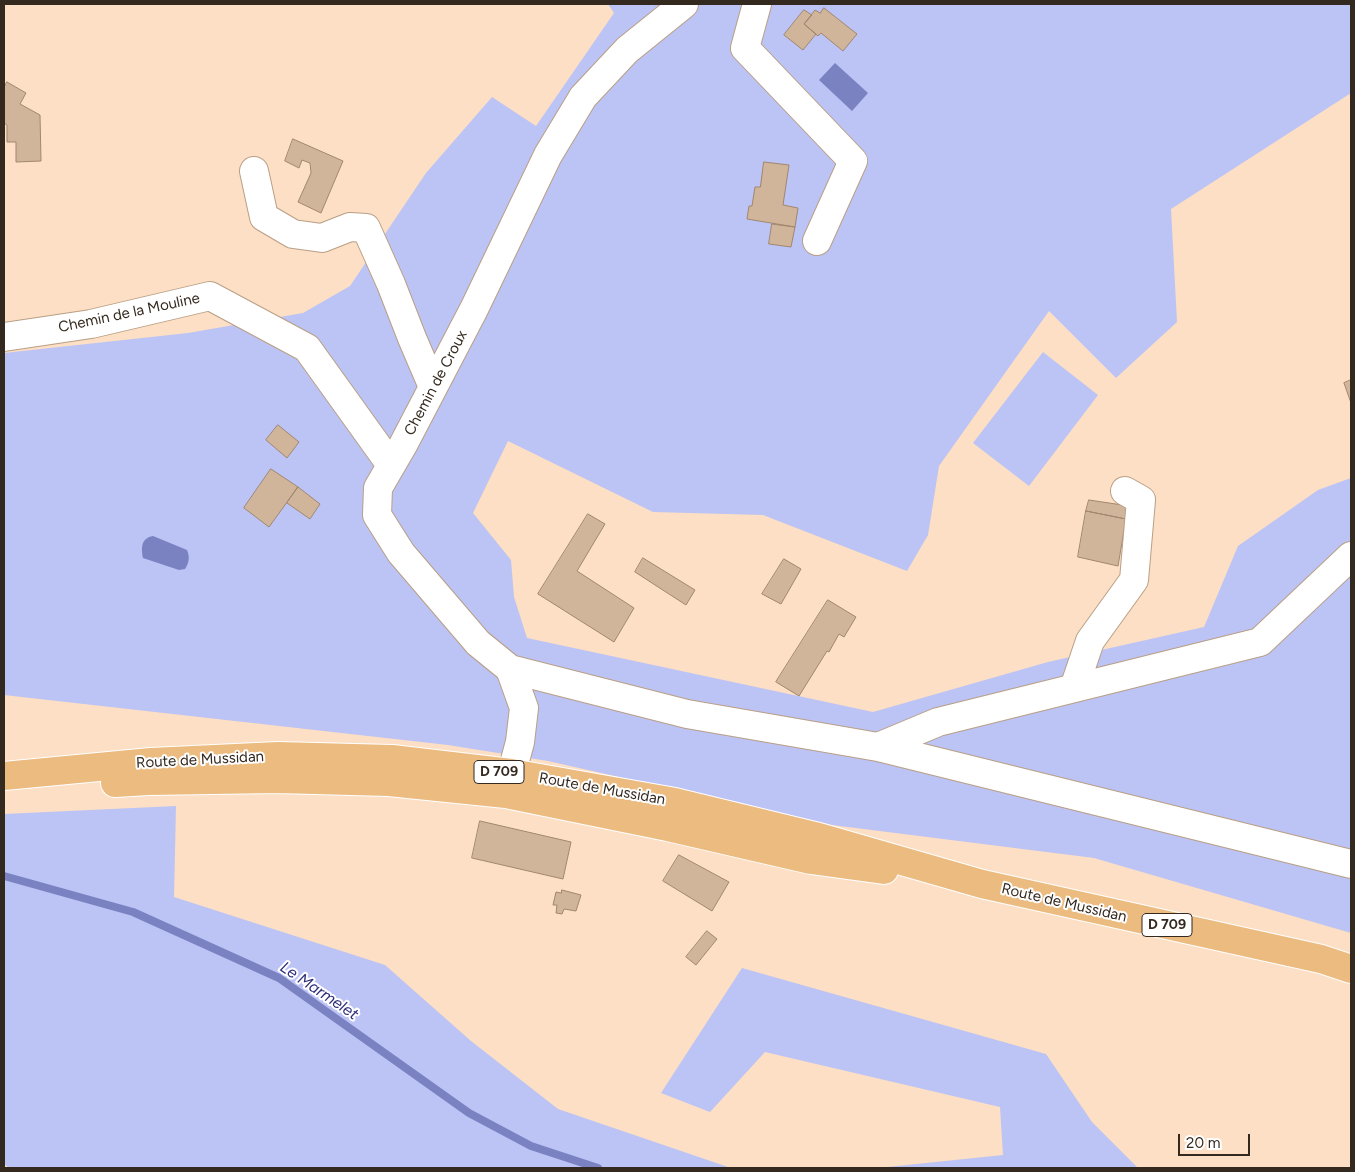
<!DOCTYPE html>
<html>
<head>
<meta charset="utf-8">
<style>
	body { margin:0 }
	#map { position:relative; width:1355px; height:1172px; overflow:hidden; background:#fcdfc4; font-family:Figtree,sans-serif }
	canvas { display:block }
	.frame { position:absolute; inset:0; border:5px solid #34291f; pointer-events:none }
	.scale { position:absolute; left:1178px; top:1134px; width:72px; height:22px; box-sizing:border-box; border:2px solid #34291f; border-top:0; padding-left:6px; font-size:15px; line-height:18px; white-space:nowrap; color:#34291f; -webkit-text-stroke:4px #fff; paint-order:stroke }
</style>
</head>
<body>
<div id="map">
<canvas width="1355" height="1172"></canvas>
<div class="frame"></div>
<div class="scale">20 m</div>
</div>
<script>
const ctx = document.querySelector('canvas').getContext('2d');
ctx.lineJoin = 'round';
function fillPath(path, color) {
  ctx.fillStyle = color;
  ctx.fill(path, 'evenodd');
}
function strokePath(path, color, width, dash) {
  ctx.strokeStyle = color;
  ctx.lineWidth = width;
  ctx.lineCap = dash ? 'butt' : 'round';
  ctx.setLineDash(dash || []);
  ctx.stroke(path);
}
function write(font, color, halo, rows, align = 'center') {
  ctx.font = font + ' Figtree,sans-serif';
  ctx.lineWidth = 4;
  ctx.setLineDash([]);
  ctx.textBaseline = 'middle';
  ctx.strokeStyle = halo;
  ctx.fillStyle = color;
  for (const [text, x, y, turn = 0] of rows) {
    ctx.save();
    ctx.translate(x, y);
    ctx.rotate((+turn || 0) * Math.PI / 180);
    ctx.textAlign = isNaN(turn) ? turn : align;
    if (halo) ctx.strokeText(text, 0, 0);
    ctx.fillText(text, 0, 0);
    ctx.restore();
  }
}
const green = new Path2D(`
	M 608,4 L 1351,4 L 1351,93 L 1171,209 L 1177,322 L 1116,378 L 1049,311 L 939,466 L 928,535 L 907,571 L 763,515 L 653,512 L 508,441 L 473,513 L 511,560 L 514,597 L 527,638 L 873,712 L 1048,662 L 1204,627 L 1238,546 L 1318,490 L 1351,478 L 1351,933 L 1094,858 L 832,825 L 548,761 L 448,745 L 4,695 L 4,353 L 188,333 L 303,313 L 350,286 L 426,173 L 492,97 L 536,126 L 614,13 Z
	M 1043,352 L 1098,395 L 1029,486 L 973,443 Z
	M 176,806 L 174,897 L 385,965 L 471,1041 L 558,1109 L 731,1168 L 9,1168 L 4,1164 L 4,814 Z
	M 742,968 L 1046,1054 L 1092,1122 L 1137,1167 L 1144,1168 L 878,1168 L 1003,1155 L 1000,1107 L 765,1052 L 710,1112 L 661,1093 Z`);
const water = new Path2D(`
	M 835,63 L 868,93 L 852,111 L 819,80 Z
	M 153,536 L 187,550 C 190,557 189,563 185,569 L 179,570 L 143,558 C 141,548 141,538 153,536 Z`);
const stream = new Path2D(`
	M 4,876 L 133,912 L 279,978 L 469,1113 L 531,1146 L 598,1168`);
const building = new Path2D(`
	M 824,8 L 857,34 L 843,51 L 821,33 L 818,36 L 804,24 L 815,10 L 820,13 Z
	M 804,10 L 812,15 L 804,24 L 816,34 L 803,50 L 784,35 Z
	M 7,82 L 26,93 L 20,104 L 40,115 L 41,161 L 16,162 L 16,142 L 7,142 L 7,125 L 4,123 L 4,88 Z
	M 293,139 L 343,161 L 321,213 L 298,202 L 311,173 L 310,163 L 302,160 L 299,168 L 285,161 Z
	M 764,162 L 789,165 L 783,205 L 798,208 L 795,227 L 747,219 L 749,206 L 752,206 L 755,187 L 760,187 Z
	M 772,224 L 795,227 L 791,247 L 769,244 Z
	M 1351,380 L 1351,403 L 1344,383 Z
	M 278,425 L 299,442 L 287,458 L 266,440 Z
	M 271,469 L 298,487 L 269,527 L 244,508 Z
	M 298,487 L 320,504 L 310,519 L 287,503 Z
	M 1089,500 L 1129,506 L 1126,519 L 1086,511 Z
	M 1086,511 L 1126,519 L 1118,566 L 1078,557 Z
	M 588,514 L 605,524 L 577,571 L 634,608 L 614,642 L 538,594 Z
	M 643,558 L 695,590 L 686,605 L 635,572 Z
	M 784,559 L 801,569 L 781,604 L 762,594 Z
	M 828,600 L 856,617 L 844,637 L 839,634 L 829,652 L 827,651 L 799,696 L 776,682 Z
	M 480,821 L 571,842 L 563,879 L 472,858 Z
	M 679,855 L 729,882 L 712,911 L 663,881 Z
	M 562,890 L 581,895 L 576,911 L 564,909 L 562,914 L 556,913 L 557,905 L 553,905 L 556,892 L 561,893 Z
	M 707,931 L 717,939 L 696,965 L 686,957 Z`);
const minor = new Path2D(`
	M 757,4 L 745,48 L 853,161 L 817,241
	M 254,171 L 264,217 L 293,234 L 322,238 L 350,227 L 366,228 L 391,284 L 412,338 L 433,387
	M 4,337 L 91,324 L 210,296 L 307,348 L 391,465
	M 510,669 L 687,714 L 878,747 L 938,722 L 1260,642 L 1351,556
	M 1074,688 L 1090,641 L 1134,580 L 1141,500 L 1125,491
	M 878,747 L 1351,864
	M 506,794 L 520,742 L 524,708 L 510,669 L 478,643 L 401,553 L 377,515 L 378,488 L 403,445 L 474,309 L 548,155 L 583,97 L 627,50 L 684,4`);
const major = new Path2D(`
	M 4,776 L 151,762 L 278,756 L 392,759 L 511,773 L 675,802 L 815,836 L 982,884 L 1321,959 L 1351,969
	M 115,783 L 148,781 L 277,779 L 389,782 L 506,794 L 668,827 L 811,860 L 884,870`);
const shields = [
	[499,772,50],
	[1167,925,50]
];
const shieldNames = [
	["D 709",499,772],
	["D 709",1167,925]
];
const streetNames = [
	["Chemin de la Mouline",129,313,-12],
	["Chemin de Croux",436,383,-62],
	["Route de Mussidan",200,760,-3],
	["Route de Mussidan",602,789,10],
	["Route de Mussidan",1064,903,13]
];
const waterNames = [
	["Le Marmelet",319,991,34]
];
fillPath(green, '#bcc3f5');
fillPath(water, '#7a82c2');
strokePath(stream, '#7a82c2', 8);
fillPath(building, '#d1b59b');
strokePath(building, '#a1876e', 1);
strokePath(minor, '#b99f85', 30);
strokePath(major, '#fff', 30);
strokePath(minor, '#fff', 28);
strokePath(major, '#ebbb80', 28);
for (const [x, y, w] of shields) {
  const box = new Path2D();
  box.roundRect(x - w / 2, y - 11.5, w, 23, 4);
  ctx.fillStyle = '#fff';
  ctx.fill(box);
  strokePath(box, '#34291f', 1);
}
write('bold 14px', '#34291f', null, shieldNames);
write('15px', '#34291f', '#fff', streetNames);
write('italic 16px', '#2f2f7b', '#fff', waterNames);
</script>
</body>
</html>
